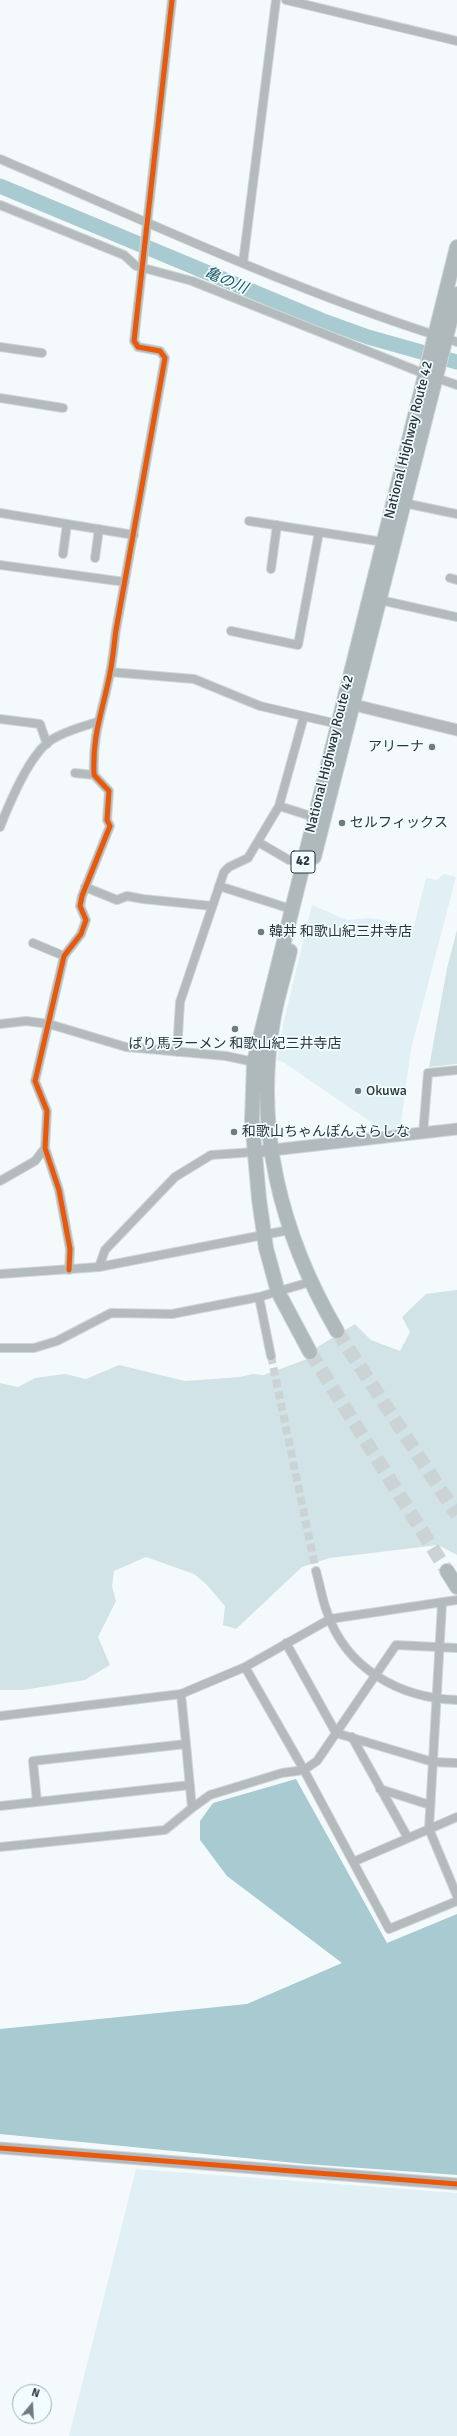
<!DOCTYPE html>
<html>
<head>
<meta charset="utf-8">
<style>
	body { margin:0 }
	#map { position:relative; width:457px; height:2436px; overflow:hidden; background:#f4fafc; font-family:Signika,sans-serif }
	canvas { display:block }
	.north { position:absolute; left:12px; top:2384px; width:40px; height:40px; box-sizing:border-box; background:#f0fcff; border:1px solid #a1acaf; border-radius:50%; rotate:18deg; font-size:11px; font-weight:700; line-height:16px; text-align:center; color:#2a3538 }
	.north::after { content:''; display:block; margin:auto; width:14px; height:18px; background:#717a7d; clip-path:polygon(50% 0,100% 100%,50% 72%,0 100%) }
</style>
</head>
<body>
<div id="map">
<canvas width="457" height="2436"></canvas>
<div class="north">N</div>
</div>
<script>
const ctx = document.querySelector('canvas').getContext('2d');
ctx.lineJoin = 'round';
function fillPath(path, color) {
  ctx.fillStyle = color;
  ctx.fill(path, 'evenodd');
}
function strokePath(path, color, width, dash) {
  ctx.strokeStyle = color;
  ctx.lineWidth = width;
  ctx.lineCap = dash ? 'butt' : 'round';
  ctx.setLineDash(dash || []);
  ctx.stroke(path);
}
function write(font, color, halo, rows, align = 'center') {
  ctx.font = font + ' Signika,"Noto Sans JP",sans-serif';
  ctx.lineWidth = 3.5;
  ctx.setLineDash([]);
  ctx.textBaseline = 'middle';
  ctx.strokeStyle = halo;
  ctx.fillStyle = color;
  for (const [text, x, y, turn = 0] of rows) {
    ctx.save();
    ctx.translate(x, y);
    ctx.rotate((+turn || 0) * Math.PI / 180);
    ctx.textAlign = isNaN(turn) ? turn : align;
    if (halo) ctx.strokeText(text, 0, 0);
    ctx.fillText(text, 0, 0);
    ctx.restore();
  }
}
const built = new Path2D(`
	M 444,874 L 456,877 L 411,1049 L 400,1130 L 381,1129 L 283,1062 L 277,1060 L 284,1020 L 312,905 L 347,920 L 371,918 L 414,926 L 426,878 L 437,880 Z
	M 136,2169 L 457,2193 L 457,2436 L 69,2436 Z`);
const green = new Path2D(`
	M 457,930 L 457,1064 L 429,1067 L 447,968 Z
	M 457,1290 L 457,1555 L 438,1545 L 330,1558 L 302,1567 L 236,1629 L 223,1625 L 225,1606 L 206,1584 L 194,1574 L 146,1557 L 114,1571 L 112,1586 L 116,1601 L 98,1637 L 110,1665 L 85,1680 L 23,1690 L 0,1690 L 0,1383 L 18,1387 L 35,1378 L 65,1374 L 86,1379 L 119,1365 L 185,1381 L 240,1377 L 253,1374 L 264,1375 L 307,1359 L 319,1346 L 355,1324 L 371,1340 L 400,1351 L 410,1332 L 402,1317 L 426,1294 Z`);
const water = new Path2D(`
	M 296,1779 L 387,1943 L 457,1914 L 457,2175 L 306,2164 L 0,2134 L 0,2029 L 247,2004 L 342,1963 L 227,1876 L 200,1840 L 200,1821 L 213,1803 Z`);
const river = new Path2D(`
	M 0,186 L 321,320 L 368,337 L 457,362`);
const streetTunnel = new Path2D(`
	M 271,1356 L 316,1571`);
const highwayTunnel = new Path2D(`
	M 337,1331 L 457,1515
	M 310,1352 L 447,1571`);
const street = new Path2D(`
	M 286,0 L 457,41
	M 0,159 C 151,223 300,294 457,342
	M 0,205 L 124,255 L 136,266 L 192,281 L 425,374 L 457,385
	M 243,263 L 276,0
	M 0,347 L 42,353
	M 0,398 L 63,408
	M 404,503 L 457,514
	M 0,513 L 134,535
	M 249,521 L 383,542
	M 63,554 L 67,524
	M 95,558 L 99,529
	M 0,565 L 125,582
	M 271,569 L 277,525
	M 450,578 L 457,580
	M 380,600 L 457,617
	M 231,631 L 298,645 L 319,532
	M 110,672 L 194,679 L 260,706 L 342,725
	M 0,719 L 40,724 L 47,744
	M 75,773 L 94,775
	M 279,806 L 314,817
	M 0,827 C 9,804 30,754 51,740 C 65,731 81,727 97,722
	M 258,842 L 289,860
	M 219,886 L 291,909
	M 85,887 L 117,900 L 127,896 L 143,899 L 212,906
	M 33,943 L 64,956
	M 0,1024 L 26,1021 L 49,1024 L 126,1047 L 226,1056 L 254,1062
	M 177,1052 L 180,1002 L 224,872 L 229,867 L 248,858 L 279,806 L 304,716
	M 423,1134 L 428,1073 L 457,1070
	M 0,1181 L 35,1161 L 45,1148
	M 99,1267 L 105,1250 L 175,1177 L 211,1155 L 255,1152
	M 69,1270 L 70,1249 L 59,1190 L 45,1148 L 47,1111 L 35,1081 L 64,956 L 81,934 L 86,920 L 80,906 L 82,896 L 110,826 L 107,820 L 109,791 L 94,775 C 92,733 103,711 110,673 C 113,659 114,644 116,630 L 165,358 L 160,351 L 138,347 L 134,341 L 172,0
	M 0,1274 L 99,1267 L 289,1230
	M 259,1297 L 271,1356
	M 0,1348 L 34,1348 L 57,1341 L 111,1313 L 172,1314 L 259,1297 L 310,1282
	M 316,1571 C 320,1585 322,1599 327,1612 C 346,1669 400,1698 457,1700
	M 442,1604 L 429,1829 L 457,1896
	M 286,1643 L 336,1733 L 433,1762 L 457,1763
	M 245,1667 L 304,1770 L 389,1929 L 457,1901
	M 0,1716 L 181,1694 L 245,1667 L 330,1619 L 457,1600
	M 352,1737 L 408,1838
	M 380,1789 L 430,1805
	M 37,1802 L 33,1761 L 186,1744 L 181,1694
	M 0,1806 L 190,1785
	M 192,1808 L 210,1795 L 282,1773 L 304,1770 L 317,1761 L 396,1645 L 457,1648
	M 0,1847 L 165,1830 L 192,1808 L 186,1744
	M 353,1862 L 457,1817`);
const secondary = new Path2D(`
	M 346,703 L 457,730
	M 255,1152 L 457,1129
	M 0,2148 L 457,2184`);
const highway = new Path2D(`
	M 314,857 L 457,294
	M 290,951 C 285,973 278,994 274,1016 C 253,1127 281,1235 337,1331
	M 310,1352 L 278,1292 L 266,1248 L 259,1199 L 252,1120 L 254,1062 L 457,247
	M 447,1571 L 457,1587`);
const cycleway = new Path2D(`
	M 69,1270 L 70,1249 L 59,1190 L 45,1148 L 47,1111 L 35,1081 L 64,956 L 81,934 L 86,920 L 80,906 L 82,896 L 110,826 L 107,820 L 109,791 L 94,775 C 92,733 103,711 110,673 C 113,659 114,644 116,630 L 165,358 L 160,351 L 138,347 L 134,341 L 172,0
	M 0,2148 L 457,2184`);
const markers = [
	[432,747,4,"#717a7d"],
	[342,823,4,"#717a7d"],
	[261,932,4,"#717a7d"],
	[235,1029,4,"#717a7d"],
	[358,1091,4,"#717a7d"],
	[234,1132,4,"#717a7d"]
];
const shields = [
	[303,862,24]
];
const shieldNames = [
	["42",303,862]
];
const streetNames = [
	["National Highway Route 42",409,440,-76],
	["National Highway Route 42",330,754,-76]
];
const poiNames = [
	["アリーナ",424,747,"right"],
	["セルフィックス",350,823],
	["韓丼 和歌山紀三井寺店",269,932],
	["ばり馬ラーメン 和歌山紀三井寺店",235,1044,"center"],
	["Okuwa",366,1091],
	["和歌山ちゃんぽんさらしな",242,1132]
];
const waterNames = [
	["亀の川",226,281,23]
];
fillPath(built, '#e0f0f4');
fillPath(green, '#d1e3e7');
fillPath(water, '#a8cad1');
strokePath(river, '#a8cad1', 15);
strokePath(streetTunnel, '#ccd3d5', 8, [8, 4]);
strokePath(highwayTunnel, '#ccd3d5', 14, [14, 7]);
strokePath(street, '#d0d6d8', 10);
strokePath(secondary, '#d0d6d8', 13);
strokePath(highway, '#d0d6d8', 16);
strokePath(street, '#b4bbbc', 8);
strokePath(secondary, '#b3b9bc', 11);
strokePath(highway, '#afb8ba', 14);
strokePath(cycleway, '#e8590c', 5);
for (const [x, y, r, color] of markers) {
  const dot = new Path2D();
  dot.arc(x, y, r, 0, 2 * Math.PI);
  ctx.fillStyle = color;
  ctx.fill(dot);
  strokePath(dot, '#f0fcff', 1.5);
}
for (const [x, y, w] of shields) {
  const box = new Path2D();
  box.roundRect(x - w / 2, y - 11, w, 22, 3);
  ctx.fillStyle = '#f0fcff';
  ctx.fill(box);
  strokePath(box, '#2a3538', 1);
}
write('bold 13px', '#2a3538', null, shieldNames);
write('14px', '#2a3538', '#f0fcff', streetNames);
write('14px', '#2a3538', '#f0fcff', poiNames, 'left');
write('italic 15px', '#175662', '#f0fcff', waterNames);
</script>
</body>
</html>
